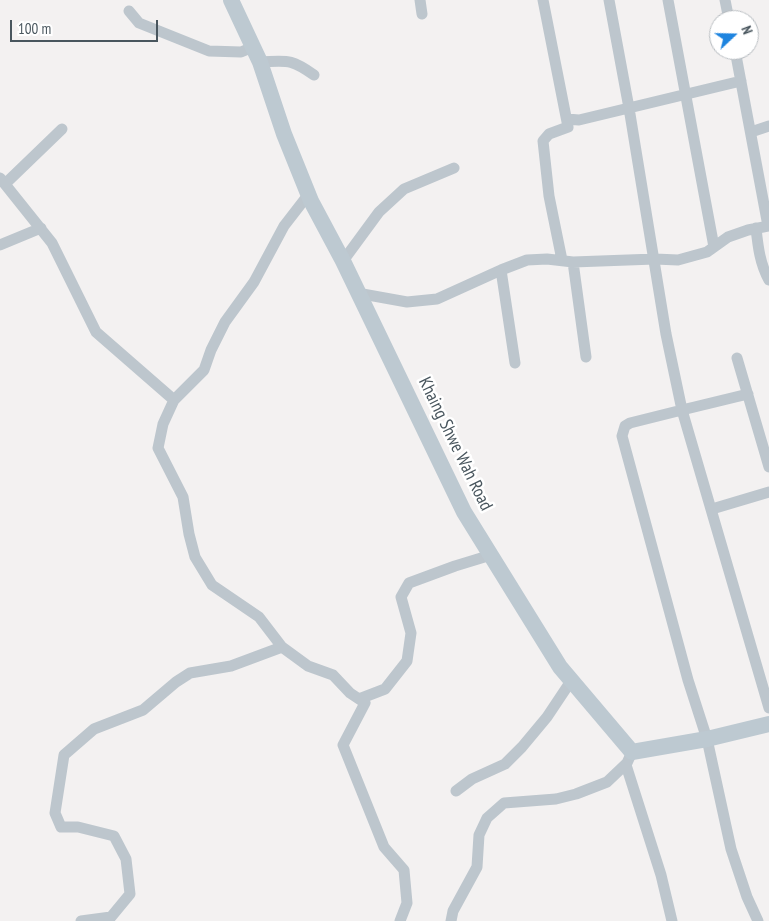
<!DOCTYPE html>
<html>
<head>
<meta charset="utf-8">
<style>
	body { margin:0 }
	#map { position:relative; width:769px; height:921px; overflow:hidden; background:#f3f1f1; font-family:"PT Sans Narrow",sans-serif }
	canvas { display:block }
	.north { position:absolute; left:709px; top:10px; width:50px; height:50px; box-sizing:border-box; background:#fff; border:1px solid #b6bbbf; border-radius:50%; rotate:69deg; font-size:14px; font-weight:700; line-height:20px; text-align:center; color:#49565e }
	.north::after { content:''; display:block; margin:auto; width:18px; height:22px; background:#1e84df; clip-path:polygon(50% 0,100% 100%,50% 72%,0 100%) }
	.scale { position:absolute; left:10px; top:20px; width:148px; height:22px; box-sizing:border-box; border:2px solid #49565e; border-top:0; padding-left:6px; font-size:15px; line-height:18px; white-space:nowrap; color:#49565e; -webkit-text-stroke:4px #fff; paint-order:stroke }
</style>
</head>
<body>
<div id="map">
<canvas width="769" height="921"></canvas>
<div class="north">N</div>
<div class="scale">100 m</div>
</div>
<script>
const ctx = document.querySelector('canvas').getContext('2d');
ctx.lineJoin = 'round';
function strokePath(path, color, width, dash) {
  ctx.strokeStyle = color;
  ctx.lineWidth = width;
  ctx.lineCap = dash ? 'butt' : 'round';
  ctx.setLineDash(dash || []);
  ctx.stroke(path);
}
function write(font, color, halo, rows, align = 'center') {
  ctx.font = font + ' "PT Sans Narrow",sans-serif';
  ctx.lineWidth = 5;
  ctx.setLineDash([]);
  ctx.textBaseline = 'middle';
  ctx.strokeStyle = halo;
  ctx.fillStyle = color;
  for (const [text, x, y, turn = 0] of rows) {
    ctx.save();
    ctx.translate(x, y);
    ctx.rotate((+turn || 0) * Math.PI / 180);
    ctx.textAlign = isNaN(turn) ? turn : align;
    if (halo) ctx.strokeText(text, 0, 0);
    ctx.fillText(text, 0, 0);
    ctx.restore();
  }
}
const street = new Path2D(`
	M 420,0 L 422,14
	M 543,0 L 568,127 L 549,134 L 543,141 L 549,196 L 562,260
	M 609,0 L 629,108 L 666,334 L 682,410 L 630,423 L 625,426 L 622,436 L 688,680 L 707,739 L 731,849 L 747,897 L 758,921
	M 668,0 L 714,247
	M 725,0 L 729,20
	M 129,11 L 139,23 L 209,51 L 241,52 L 253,47
	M 735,50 L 768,226
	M 260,62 C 287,61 290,58 314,75
	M 567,119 L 579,120 L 741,81
	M 751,132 L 769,126
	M 0,178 L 52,243 L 96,332 L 174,400
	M 5,184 L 62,129
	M 308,195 L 284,226 L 254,282 L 225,322 L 211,350 L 204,370 L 174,400 L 163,424 L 158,448 L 183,497 L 189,534 L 195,557 L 212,585 L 259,617 L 282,647 L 308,666 L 333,675 L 350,693 L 365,703 L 343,745 L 384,847 L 404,870 L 407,903 L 400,921
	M 756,228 C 758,247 760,264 769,280
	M 0,245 L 41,228
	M 343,261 L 379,212 L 404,189 L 454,168
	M 573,262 L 586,357
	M 501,270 L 515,363
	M 357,293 L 407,302 L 437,299 L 501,270 L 527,260 L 547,259 L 573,262 L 655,259 L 678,260 L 707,252 L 728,237 L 748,230 L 769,226
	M 737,358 L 769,467
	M 748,394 L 682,410 L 769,708
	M 712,509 L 769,492
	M 359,699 L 385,689 L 407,661 L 411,633 L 401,597 L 409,583 L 455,566 L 491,555
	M 626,765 L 661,875 L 672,921
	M 456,791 L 472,779 L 505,764 L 522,747 L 547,717 L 571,681
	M 81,921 L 111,917 L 130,894 L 126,859 L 114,836 L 78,827 L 61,827 L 55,813 L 64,755 L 94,729 L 143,710 L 176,682 L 190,673 L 231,666 L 282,647
	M 451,921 L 453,911 L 477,867 L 479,835 L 487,818 L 504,803 L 556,799 L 576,794 L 607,782 L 627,763 L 632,752`);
const secondary = new Path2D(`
	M 231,0 L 260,62 L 284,134 L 311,201 L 343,261 L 464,512 L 560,667 L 632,752 L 707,739 L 769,724`);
const streetNames = [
	["Khaing Shwe Wah Road",455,444,64]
];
strokePath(street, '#bdc6cd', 11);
strokePath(secondary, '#bdc9d1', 16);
write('18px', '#49565e', '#fff', streetNames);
</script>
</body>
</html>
